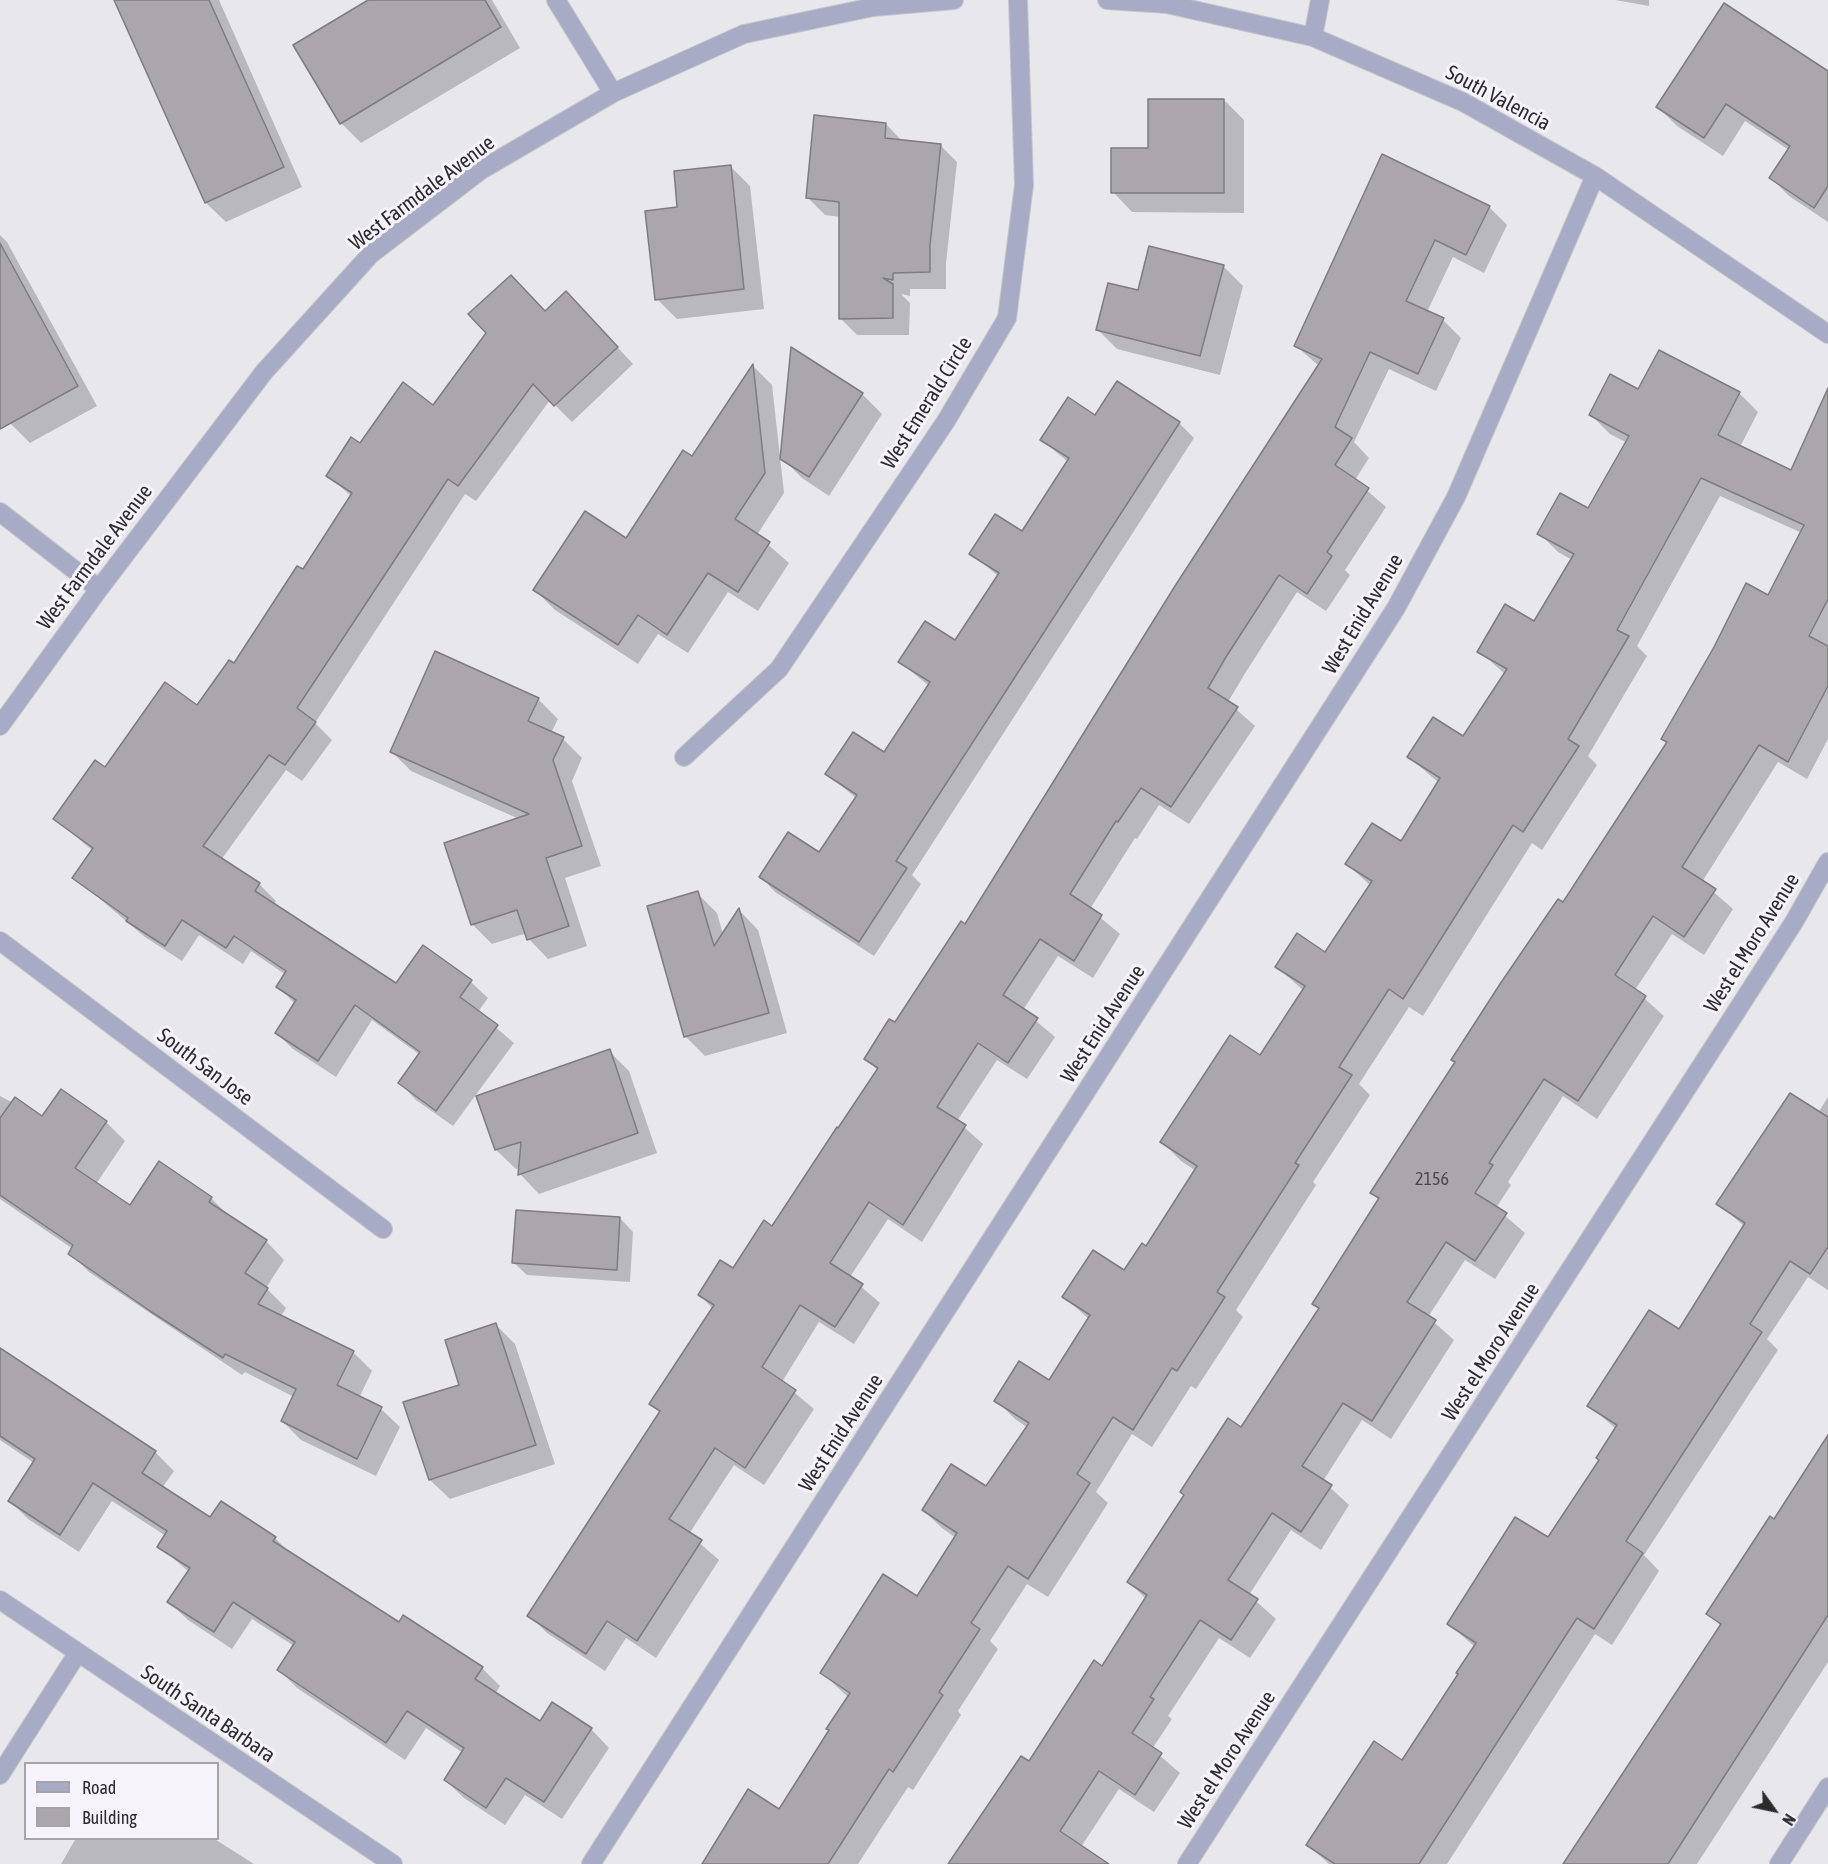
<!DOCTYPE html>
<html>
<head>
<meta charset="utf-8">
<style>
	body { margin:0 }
	#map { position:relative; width:1828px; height:1864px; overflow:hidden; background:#e8e7ec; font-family:"Asap Condensed",sans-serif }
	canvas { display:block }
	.legend { position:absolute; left:24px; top:1762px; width:195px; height:78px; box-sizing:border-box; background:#f6f4fa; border:2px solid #a5a4a8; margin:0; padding:8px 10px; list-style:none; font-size:18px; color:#2c2b2d }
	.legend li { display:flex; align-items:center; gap:12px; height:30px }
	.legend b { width:30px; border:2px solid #a5a4a8 }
	.north { position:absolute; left:1744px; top:1780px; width:60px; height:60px; -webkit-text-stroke:4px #f6f4fa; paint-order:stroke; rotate:123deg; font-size:16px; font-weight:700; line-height:24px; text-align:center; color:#2c2b2d }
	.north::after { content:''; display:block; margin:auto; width:21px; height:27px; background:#2c2b2d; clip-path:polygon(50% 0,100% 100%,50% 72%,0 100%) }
</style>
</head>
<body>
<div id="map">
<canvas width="1828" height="1864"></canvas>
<ul class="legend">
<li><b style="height:8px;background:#a7abc5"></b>Road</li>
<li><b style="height:16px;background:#aaa6ab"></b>Building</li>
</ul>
<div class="north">N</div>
</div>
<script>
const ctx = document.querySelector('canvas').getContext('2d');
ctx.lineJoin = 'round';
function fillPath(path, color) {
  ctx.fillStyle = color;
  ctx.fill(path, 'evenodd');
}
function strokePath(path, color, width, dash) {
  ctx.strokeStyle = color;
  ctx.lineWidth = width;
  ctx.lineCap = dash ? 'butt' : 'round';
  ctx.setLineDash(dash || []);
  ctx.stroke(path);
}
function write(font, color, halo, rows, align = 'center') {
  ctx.font = font + ' "Asap Condensed",sans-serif';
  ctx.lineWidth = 6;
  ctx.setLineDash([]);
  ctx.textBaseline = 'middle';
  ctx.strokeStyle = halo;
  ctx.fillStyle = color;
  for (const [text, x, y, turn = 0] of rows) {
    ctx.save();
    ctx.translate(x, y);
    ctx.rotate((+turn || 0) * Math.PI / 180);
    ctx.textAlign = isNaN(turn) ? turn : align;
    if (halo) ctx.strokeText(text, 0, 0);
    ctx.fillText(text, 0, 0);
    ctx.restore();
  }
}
const shadow = new Path2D(`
	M 116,0 L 219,0 L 302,187 L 226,222 L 206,203 Z
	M 371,0 L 492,0 L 520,48 L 361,143 L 341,123 Z
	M 1615,0 L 1649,0 L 1649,6 Z
	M 1828,80 L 1828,222 L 1789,196 L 1771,178 L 1789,150 L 1745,121 L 1723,156 L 1677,126 L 1658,107 Z
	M 1224,100 L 1244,120 L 1244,213 L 1132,212 L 1113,192 Z
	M 886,124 L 903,142 L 940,145 L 957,162 L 946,263 L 946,289 L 910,289 L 910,296 L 901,294 L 910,303 L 909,335 L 857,335 L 840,318 L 841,217 L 825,215 L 808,198 Z
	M 1383,156 L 1489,207 L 1507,225 L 1484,273 L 1453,257 L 1427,312 L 1443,320 L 1461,338 L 1436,391 L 1389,369 L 1354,442 L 1369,458 L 1355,480 L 1386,507 L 1345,570 L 1350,575 L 1326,611 L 1297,592 L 1244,675 L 1228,702 L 1255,726 L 1189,824 L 1159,805 L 1137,839 L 1135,838 L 1090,909 L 1120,934 L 1093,978 L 1058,956 L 1023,1010 L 1055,1037 L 1027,1079 L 997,1060 L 957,1121 L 983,1144 L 922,1242 L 888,1219 L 850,1277 L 880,1303 L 854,1344 L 819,1322 L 782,1382 L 814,1409 L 764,1485 L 734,1465 L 689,1534 L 719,1560 L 656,1658 L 626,1638 L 605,1671 L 547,1633 L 529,1615 L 660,1413 L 651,1404 L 713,1309 L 700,1295 L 734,1271 L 773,1228 L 839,1130 L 878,1071 L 866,1058 L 895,1024 L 965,926 L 1319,366 L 1295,345 Z
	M 730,166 L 750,186 L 764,309 L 677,319 L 657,299 L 679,209 Z
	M 0,235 L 7,242 L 97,406 L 30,443 L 10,423 L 0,404 Z
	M 1223,266 L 1243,286 L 1220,375 L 1117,349 L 1098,330 L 1139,292 Z
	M 583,310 L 633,364 L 572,422 L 550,400 L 476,501 L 465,494 L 315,723 L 332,740 L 302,781 L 286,770 L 221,860 L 259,884 L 276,901 L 273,905 L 396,985 L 424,947 L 471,982 L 488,998 L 478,1012 L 514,1043 L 453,1126 L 416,1100 L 400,1083 L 420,1055 L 372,1020 L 336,1077 L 293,1049 L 276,1033 L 295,1004 L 278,986 L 286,975 L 251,951 L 243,964 L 199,935 L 182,961 L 145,937 L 74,877 L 93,851 L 55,819 L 105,769 L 197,707 L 234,665 L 303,571 L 352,497 L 328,475 L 360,445 L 433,407 L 546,312 Z
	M 793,349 L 862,394 L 882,414 L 829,496 L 802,478 L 782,458 Z
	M 753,366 L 772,385 L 784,493 L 757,535 L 789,563 L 758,611 L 728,592 L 688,653 L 658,634 L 638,664 L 555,610 L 535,590 L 626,540 L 693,458 Z
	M 1639,391 L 1739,393 L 1758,412 L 1740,447 L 1792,472 L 1828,440 L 1828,739 L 1807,779 L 1778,762 L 1702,882 L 1733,909 L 1704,955 L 1672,934 L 1635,990 L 1664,1016 L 1597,1119 L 1563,1096 L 1508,1182 L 1511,1185 L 1496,1208 L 1525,1233 L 1495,1279 L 1465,1260 L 1428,1317 L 1454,1340 L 1391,1439 L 1362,1420 L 1323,1481 L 1349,1505 L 1321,1550 L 1291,1530 L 1249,1595 L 1276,1619 L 1250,1658 L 1219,1638 L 1168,1716 L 1172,1719 L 1152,1749 L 1180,1773 L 1154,1812 L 1119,1789 L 1081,1847 L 1103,1864 L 950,1864 L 1102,1668 L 1147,1600 L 1129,1582 L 1242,1429 L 1320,1309 L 1314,1304 L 1379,1200 L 1372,1193 L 1668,743 L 1663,738 L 1768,597 L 1802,533 L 1720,496 L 1637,646 L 1647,656 L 1588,756 L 1597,765 L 1542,850 L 1532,843 L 1423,1016 L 1409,1007 L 1359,1084 L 1370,1095 L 1313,1182 L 1316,1185 L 1236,1310 L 1243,1317 L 1196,1389 L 1191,1386 L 1152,1447 L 1132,1434 L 1096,1492 L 1108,1503 L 1048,1597 L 1027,1584 L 990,1641 L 998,1649 L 958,1711 L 961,1715 L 913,1790 L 908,1787 L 858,1864 L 704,1864 L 779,1811 L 831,1731 L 848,1697 L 822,1673 L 917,1598 L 956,1538 L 942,1528 L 923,1510 L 987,1488 L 1028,1428 L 1015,1419 L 996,1400 L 1050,1382 L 1089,1319 L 1064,1297 L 1124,1273 L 1146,1248 L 1196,1171 L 1181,1161 L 1162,1142 L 1261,1057 L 1304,991 L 1277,967 L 1326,954 L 1371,886 L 1347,864 L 1401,843 L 1439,783 L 1409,757 L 1463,738 L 1505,674 L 1479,651 L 1535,623 L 1572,560 L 1558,552 L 1539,533 L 1589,510 L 1627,443 L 1610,434 L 1591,415 Z
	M 1096,417 L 1179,423 L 1194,438 L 912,875 L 921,884 L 874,956 L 775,892 L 761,877 L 819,854 L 856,798 L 827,774 L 885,754 L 929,686 L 900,662 L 955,642 L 998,576 L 971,553 L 1022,533 L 1068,462 L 1042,440 Z
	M 538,699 L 558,719 L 551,733 L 563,739 L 582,758 L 572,781 L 601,866 L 565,878 L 587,946 L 548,959 L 529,939 L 527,933 L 492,944 L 472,924 L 519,819 L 411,771 L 391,751 Z
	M 697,893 L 717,913 L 723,934 L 739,910 L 758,930 L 787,1033 L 705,1056 L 686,1037 Z
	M 609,1051 L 629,1071 L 657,1153 L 539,1194 L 520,1174 L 520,1168 L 516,1169 L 496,1150 Z
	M 61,1091 L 106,1122 L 125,1141 L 96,1184 L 130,1207 L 211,1198 L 230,1217 L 266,1241 L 284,1260 L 266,1288 L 286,1308 L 281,1316 L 353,1352 L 372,1371 L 359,1398 L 381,1409 L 400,1427 L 376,1476 L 301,1440 L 282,1421 L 294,1397 L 245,1372 L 242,1375 L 89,1272 L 70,1253 L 73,1249 L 0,1199 L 0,1096 L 42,1118 Z
	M 1828,1097 L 1828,1290 L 1808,1277 L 1767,1339 L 1778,1350 L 1644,1555 L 1659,1571 L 1612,1645 L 1595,1634 L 1447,1864 L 1329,1864 L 1308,1845 L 1403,1762 L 1475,1647 L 1449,1624 L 1549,1539 L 1600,1460 L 1616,1429 L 1589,1405 L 1680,1331 L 1744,1226 L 1718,1204 L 1818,1113 Z
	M 620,1218 L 633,1232 L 630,1282 L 527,1275 L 513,1262 Z
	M 496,1325 L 515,1344 L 555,1464 L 450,1499 L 430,1480 L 461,1386 Z
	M 0,1350 L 155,1452 L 174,1471 L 162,1488 L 211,1520 L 275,1538 L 291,1554 L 399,1624 L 482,1668 L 500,1686 L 495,1694 L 540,1723 L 591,1729 L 609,1748 L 562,1819 L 525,1795 L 505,1825 L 464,1798 L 445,1780 L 463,1753 L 426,1728 L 405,1760 L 297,1688 L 279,1670 L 294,1646 L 252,1619 L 232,1649 L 188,1620 L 169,1602 L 189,1572 L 159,1546 L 166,1536 L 112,1501 L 79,1552 L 28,1519 L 10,1501 L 34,1463 L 0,1440 Z
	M 1828,1443 L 1828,1662 L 1697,1864 L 1565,1864 L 1721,1626 L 1708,1614 Z
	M 76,1838 L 213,1838 L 254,1864 L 61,1864 Z`);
const building = new Path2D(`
	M 114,0 L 209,0 L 284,167 L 205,203 Z
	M 368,0 L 485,0 L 501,27 L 340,124 L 293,45 Z
	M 1724,3 L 1828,71 L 1828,186 L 1814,208 L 1769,178 L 1790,146 L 1726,104 L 1704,138 L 1656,107 Z
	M 1148,99 L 1224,99 L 1224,193 L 1111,193 L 1111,148 L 1148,148 Z
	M 814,115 L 886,123 L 885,138 L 941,144 L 930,245 L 930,272 L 893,273 L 893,280 L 883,278 L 893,284 L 893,318 L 839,319 L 839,202 L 806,198 Z
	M 1382,154 L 1490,206 L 1466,255 L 1435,240 L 1406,301 L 1444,318 L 1418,374 L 1370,352 L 1335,427 L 1352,438 L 1335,465 L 1369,488 L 1327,552 L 1332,556 L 1307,594 L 1279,575 L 1226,657 L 1208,688 L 1238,707 L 1171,807 L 1141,788 L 1118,822 L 1116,821 L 1070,894 L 1102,915 L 1074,961 L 1040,939 L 1003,995 L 1038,1018 L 1008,1063 L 978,1043 L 937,1107 L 966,1125 L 903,1225 L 869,1202 L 830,1263 L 863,1284 L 835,1327 L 800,1305 L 762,1367 L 796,1390 L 745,1468 L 715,1448 L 669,1519 L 702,1540 L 637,1641 L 607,1621 L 586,1654 L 527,1616 L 660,1411 L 649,1404 L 714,1305 L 698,1295 L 720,1260 L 733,1268 L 764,1220 L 772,1226 L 837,1127 L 838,1128 L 878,1068 L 864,1059 L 889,1019 L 895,1022 L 961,921 L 965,924 L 1175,586 L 1322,359 L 1294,346 Z
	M 731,165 L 744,289 L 655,300 L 645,211 L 677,207 L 674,171 Z
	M 0,243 L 78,386 L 0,429 Z
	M 1149,246 L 1224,265 L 1200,356 L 1096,330 L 1108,283 L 1138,290 Z
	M 511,275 L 545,311 L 566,291 L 618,347 L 554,406 L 533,384 L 458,486 L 448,479 L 297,708 L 316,722 L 285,765 L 269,755 L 203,846 L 260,883 L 255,891 L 396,983 L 423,945 L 472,980 L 460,997 L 498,1025 L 436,1111 L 398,1083 L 420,1052 L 355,1005 L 318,1061 L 275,1033 L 296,1000 L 276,987 L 286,971 L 234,936 L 226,948 L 182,920 L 165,946 L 126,921 L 128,918 L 72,878 L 93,848 L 53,819 L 95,760 L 105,767 L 165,682 L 197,705 L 229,660 L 234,663 L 297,566 L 303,569 L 352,493 L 326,476 L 351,437 L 360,443 L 403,382 L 433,405 L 486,333 L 468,314 Z
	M 791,347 L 863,393 L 809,477 L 780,459 Z
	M 1659,350 L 1740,392 L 1718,435 L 1791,470 L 1828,388 L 1828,599 L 1809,636 L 1828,646 L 1828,686 L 1788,762 L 1759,745 L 1682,867 L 1716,889 L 1684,937 L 1653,916 L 1615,975 L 1646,996 L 1578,1101 L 1544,1079 L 1489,1163 L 1493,1165 L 1475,1193 L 1507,1213 L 1475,1261 L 1446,1242 L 1407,1302 L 1436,1320 L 1372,1421 L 1343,1403 L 1302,1466 L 1332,1485 L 1301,1532 L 1272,1513 L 1228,1580 L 1258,1599 L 1231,1640 L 1200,1620 L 1150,1697 L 1154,1699 L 1132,1733 L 1162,1753 L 1135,1795 L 1099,1771 L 1060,1831 L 1109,1864 L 948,1864 L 1021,1756 L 1029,1761 L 1094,1660 L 1102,1666 L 1147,1595 L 1127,1582 L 1184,1495 L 1180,1492 L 1228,1418 L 1241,1427 L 1319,1308 L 1312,1304 L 1379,1198 L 1370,1193 L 1455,1062 L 1451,1060 L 1500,984 L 1558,899 L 1563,902 L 1667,742 L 1661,739 L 1714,647 L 1746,583 L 1768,595 L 1804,525 L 1701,478 L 1617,630 L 1629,636 L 1568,739 L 1579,746 L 1523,832 L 1513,825 L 1403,999 L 1389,989 L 1339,1067 L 1352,1075 L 1295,1163 L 1299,1165 L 1217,1292 L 1225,1297 L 1177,1371 L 1172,1368 L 1133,1430 L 1113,1417 L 1077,1474 L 1090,1483 L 1028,1579 L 1008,1566 L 971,1623 L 980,1629 L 939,1692 L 943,1695 L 893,1772 L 889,1769 L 828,1864 L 702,1864 L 748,1789 L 779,1809 L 829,1730 L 826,1729 L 850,1693 L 820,1673 L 883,1574 L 917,1596 L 957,1533 L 922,1510 L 951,1464 L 986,1486 L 1029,1423 L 994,1401 L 1019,1361 L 1049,1380 L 1090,1315 L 1062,1297 L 1093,1250 L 1124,1270 L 1142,1243 L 1146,1246 L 1197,1166 L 1160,1142 L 1230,1035 L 1260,1055 L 1305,986 L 1275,967 L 1297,933 L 1325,952 L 1372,881 L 1345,864 L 1372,823 L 1401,841 L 1440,778 L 1407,757 L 1433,717 L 1463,736 L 1507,669 L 1477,652 L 1505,604 L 1534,621 L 1574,554 L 1537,534 L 1560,493 L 1588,508 L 1629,436 L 1589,415 L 1610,374 L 1638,389 Z
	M 753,364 L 765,473 L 735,519 L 770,542 L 738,592 L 708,573 L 667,635 L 638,615 L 618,645 L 533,590 L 585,511 L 626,538 L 683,450 L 692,456 Z
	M 1117,381 L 1180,422 L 896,861 L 907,868 L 859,942 L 759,877 L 788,832 L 819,852 L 857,795 L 825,774 L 853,732 L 884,752 L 930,682 L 898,662 L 925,621 L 955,640 L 999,573 L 969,554 L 995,514 L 1022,531 L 1069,458 L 1040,440 L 1068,397 L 1095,415 Z
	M 435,651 L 539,698 L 528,721 L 564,737 L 553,760 L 582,846 L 546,858 L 569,926 L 527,940 L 517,910 L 471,925 L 444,843 L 529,814 L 390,752 Z
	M 698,891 L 714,946 L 739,908 L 769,1013 L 684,1037 L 647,906 Z
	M 610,1049 L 638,1133 L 518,1175 L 521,1142 L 495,1150 L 476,1096 Z
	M 61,1089 L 107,1121 L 75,1168 L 130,1205 L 159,1161 L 212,1197 L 209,1202 L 267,1240 L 245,1273 L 268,1288 L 258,1304 L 354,1351 L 337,1385 L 382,1407 L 357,1459 L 281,1421 L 296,1389 L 225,1354 L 223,1358 L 150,1311 L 68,1254 L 73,1245 L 0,1195 L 0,1118 L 15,1097 L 42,1116 Z
	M 1790,1093 L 1828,1117 L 1828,1247 L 1810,1274 L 1790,1261 L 1750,1324 L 1762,1332 L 1626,1541 L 1643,1553 L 1594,1629 L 1577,1618 L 1419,1864 L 1335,1864 L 1306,1845 L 1374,1741 L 1402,1760 L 1458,1674 L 1456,1673 L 1476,1643 L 1447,1624 L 1515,1517 L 1548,1537 L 1599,1460 L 1596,1458 L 1617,1425 L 1587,1406 L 1649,1310 L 1679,1329 L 1745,1223 L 1716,1204 Z
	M 516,1210 L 620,1217 L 617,1270 L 512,1263 Z
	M 496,1323 L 536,1445 L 429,1480 L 403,1402 L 459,1385 L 445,1340 Z
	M 0,1348 L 156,1451 L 142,1473 L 210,1517 L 221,1501 L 276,1537 L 273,1541 L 399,1622 L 403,1615 L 483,1667 L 475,1679 L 540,1721 L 552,1702 L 592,1728 L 544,1802 L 506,1778 L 486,1808 L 444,1780 L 464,1748 L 407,1711 L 386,1743 L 277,1670 L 295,1642 L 233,1602 L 214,1632 L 167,1602 L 190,1568 L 157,1547 L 167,1531 L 93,1483 L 60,1535 L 8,1501 L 35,1459 L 0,1436 Z
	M 1828,1435 L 1828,1615 L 1668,1864 L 1563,1864 L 1721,1624 L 1706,1614 L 1770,1516 L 1774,1519 Z`);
const minor = new Path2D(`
	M 556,0 L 613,93
	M 1107,0 L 1167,4 L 1313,37 L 1463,102 L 1595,176 L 1828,334
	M 1313,37 L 1320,0
	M 0,512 L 99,589
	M 0,726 L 99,589 L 264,372 L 371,254 L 481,170 L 613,93 L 744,34 L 873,7 L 954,0
	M 684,757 L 779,669 L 946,421 L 1007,318 L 1024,185 L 1018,0
	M 0,941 L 383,1229
	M 0,1600 L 393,1864
	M 0,1775 L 77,1654
	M 591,1864 L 1396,608 L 1456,497 L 1595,176
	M 1187,1864 L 1794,922 L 1828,862
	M 1779,1864 L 1828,1787`);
const numberNames = [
	["2156",1432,1179]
];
const streetNames = [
	["South Valencia",1498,98,28],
	["West Farmdale Avenue",422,193,-37],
	["West Emerald Circle",927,403,-58],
	["West Farmdale Avenue",95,557,-53],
	["West Enid Avenue",1363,614,-59],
	["West el Moro Avenue",1752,943,-58],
	["West Enid Avenue",1103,1024,-57],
	["South San Jose",205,1067,37],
	["West el Moro Avenue",1491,1352,-57],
	["West Enid Avenue",841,1433,-57],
	["South Santa Barbara",208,1714,34],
	["West el Moro Avenue",1227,1760,-57]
];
fillPath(shadow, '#0003');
fillPath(building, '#aaa6ab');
strokePath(building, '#7f7c80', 1.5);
strokePath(minor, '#c6c5ca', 20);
strokePath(minor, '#a7abc5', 18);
write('18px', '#4c4a4c', null, numberNames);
write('21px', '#2c2b2d', '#f6f4fa', streetNames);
</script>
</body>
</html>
